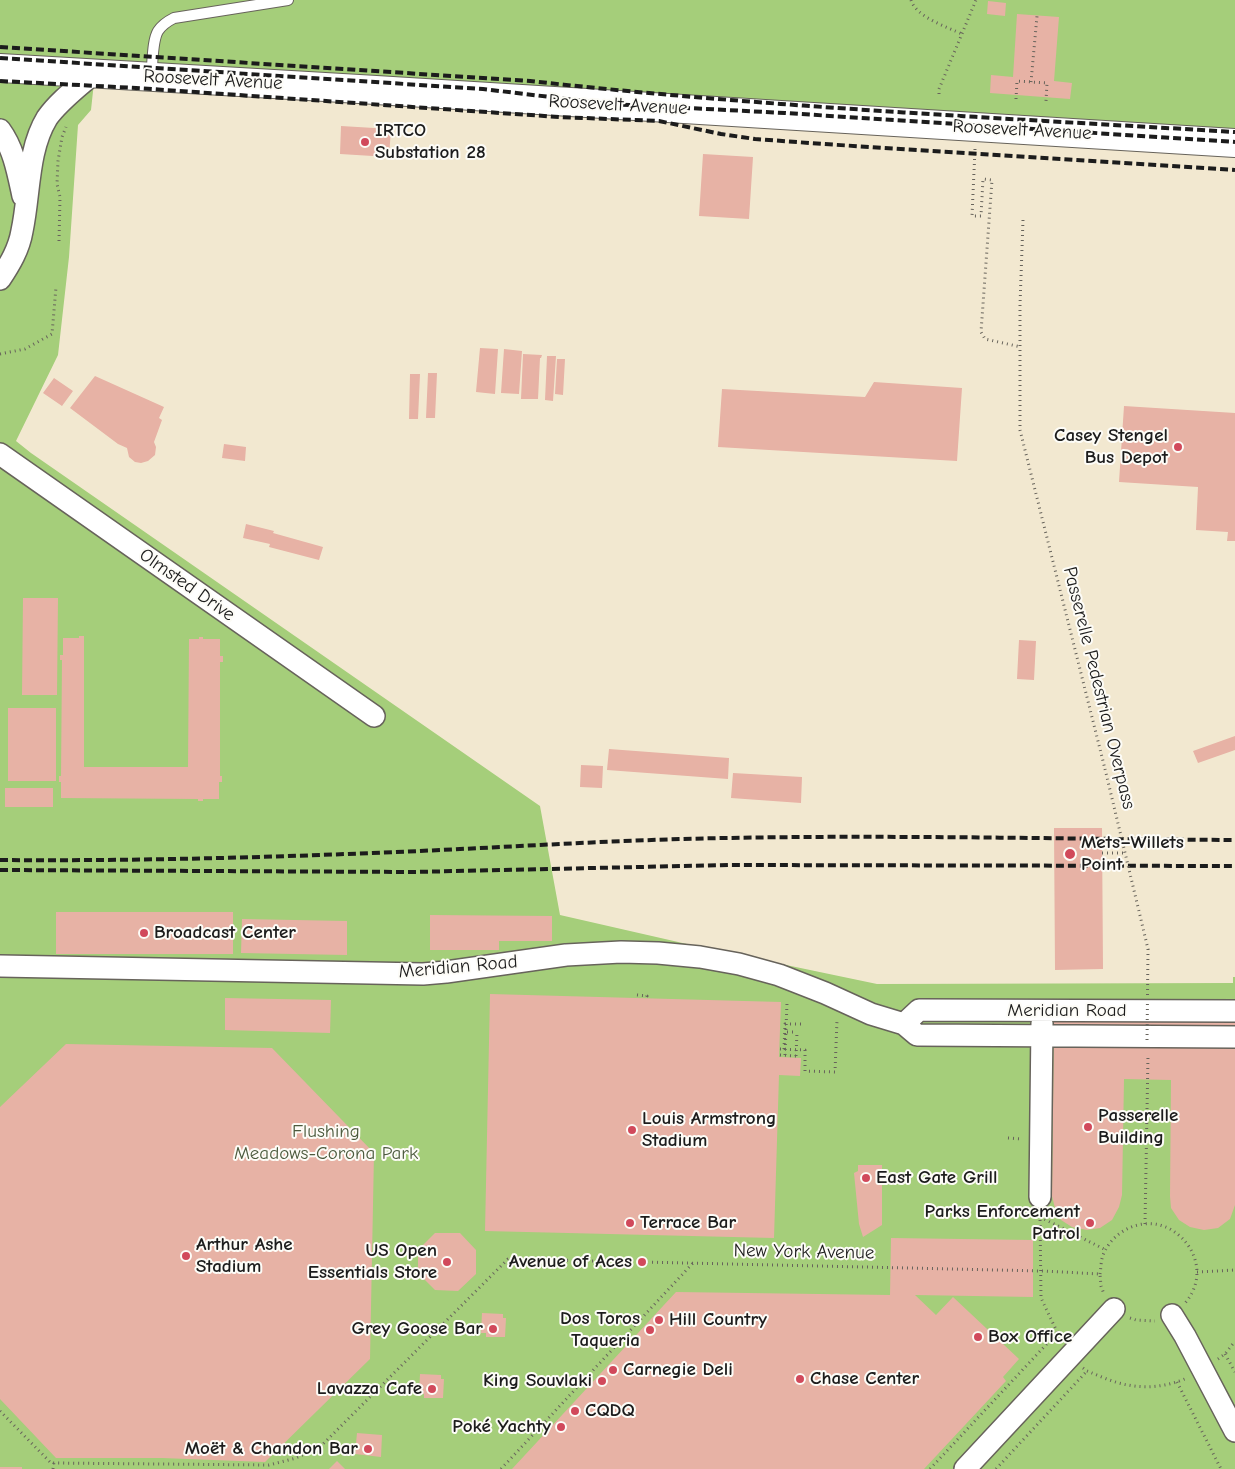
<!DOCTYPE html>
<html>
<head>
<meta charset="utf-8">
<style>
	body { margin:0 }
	canvas { display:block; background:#f2e8d0 }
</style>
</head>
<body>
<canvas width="1235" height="1469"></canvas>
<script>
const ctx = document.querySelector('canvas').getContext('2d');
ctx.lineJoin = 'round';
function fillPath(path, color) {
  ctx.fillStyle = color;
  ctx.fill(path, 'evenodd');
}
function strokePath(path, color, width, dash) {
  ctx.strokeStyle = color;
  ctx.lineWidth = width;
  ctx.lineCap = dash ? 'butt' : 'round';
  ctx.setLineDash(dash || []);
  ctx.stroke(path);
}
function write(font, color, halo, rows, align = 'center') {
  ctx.font = font + ' "Comic Neue",sans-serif';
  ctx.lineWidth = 4;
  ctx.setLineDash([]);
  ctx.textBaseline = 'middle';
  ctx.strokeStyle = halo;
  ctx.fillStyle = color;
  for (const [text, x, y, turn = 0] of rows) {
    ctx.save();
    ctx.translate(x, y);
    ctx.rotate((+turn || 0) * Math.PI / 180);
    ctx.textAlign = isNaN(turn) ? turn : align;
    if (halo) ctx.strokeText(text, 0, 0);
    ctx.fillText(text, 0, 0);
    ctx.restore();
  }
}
const green = new Path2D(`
	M 0,0 L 1235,0 L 1235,143 L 95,73 L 91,110 L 78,125 L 69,257 L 58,355 L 16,441 L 31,453 L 540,806 L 560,915 L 700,947 L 877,984 L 1233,983 L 1233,977 L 1235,977 L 1235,1469 L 0,1469 Z`);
const building = new Path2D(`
	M 988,1 L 1006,3 L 1005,16 L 987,14 Z
	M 1017,14 L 1059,17 L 1054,81 L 1072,83 L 1070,99 L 990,93 L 991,75 L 1013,77 Z
	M 341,126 L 391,129 L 389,157 L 340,154 Z
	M 703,154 L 753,157 L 749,219 L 699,216 Z
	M 480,348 L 498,349 L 495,394 L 476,392 Z
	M 504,349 L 522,351 L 519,394 L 501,393 Z
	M 523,354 L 542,355 L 541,358 L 540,358 L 538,399 L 521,399 Z
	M 547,356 L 556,356 L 553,401 L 545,400 Z
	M 557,359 L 565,359 L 563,395 L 555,394 Z
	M 428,373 L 437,373 L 435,418 L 426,418 Z
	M 410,374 L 420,374 L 418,419 L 409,419 Z
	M 95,376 L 164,407 L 159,418 L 162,420 L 154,442 L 156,447 L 155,455 L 148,461 L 141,463 L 135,462 L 129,457 L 127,448 L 118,444 L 70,408 Z
	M 54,378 L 73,391 L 62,406 L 43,393 Z
	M 874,382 L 962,388 L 957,461 L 718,447 L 722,389 L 865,397 Z
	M 1124,406 L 1235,413 L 1235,541 L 1227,541 L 1228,532 L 1196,530 L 1198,487 L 1119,482 Z
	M 224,444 L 246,447 L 245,461 L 222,458 Z
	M 246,524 L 274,531 L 273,533 L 323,547 L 319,560 L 269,547 L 270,544 L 243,538 Z
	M 23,598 L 58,598 L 57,695 L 22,695 Z
	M 79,636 L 84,636 L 84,767 L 188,767 L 189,639 L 199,639 L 199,637 L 203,637 L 203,639 L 220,639 L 220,656 L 223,656 L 223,662 L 220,662 L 220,776 L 222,776 L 222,782 L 219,782 L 219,799 L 203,799 L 203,801 L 198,801 L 198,799 L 61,798 L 61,782 L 59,782 L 59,776 L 61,776 L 62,660 L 60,660 L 60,655 L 63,655 L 63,638 L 79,638 Z
	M 1019,640 L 1036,641 L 1034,680 L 1017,679 Z
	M 8,708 L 56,708 L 56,781 L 8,781 Z
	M 1235,736 L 1235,750 L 1198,763 L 1193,751 Z
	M 609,749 L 729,758 L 728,779 L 607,770 Z
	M 581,765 L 603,766 L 602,788 L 580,787 Z
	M 733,773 L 802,777 L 801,803 L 731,798 Z
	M 5,788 L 53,788 L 53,807 L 5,807 Z
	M 1054,828 L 1102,828 L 1103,969 L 1055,970 Z
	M 56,912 L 233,912 L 233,954 L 56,954 Z
	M 430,915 L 552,916 L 552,941 L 499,941 L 499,950 L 430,950 Z
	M 242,919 L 347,921 L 347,955 L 241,953 Z
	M 490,994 L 781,1002 L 779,1057 L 801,1058 L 800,1076 L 779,1075 L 774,1238 L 485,1231 Z
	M 225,998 L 331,1000 L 330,1033 L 225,1030 Z
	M 1235,1020 L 1235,1205 L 1230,1219 L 1218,1228 L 1204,1230 L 1190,1227 L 1179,1220 L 1171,1208 L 1170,1196 L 1171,1080 L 1124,1079 L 1122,1195 L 1119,1207 L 1112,1220 L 1100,1228 L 1087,1230 L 1072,1227 L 1061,1220 L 1055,1208 L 1052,1196 L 1054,1021 Z
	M 66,1044 L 272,1048 L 374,1153 L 370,1359 L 265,1462 L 162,1458 L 56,1458 L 0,1399 L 0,1107 Z
	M 858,1165 L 882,1165 L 882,1225 L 863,1237 L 859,1224 L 854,1173 L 858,1171 Z
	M 435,1233 L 460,1233 L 476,1250 L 476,1274 L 458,1291 L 435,1290 L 418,1273 L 418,1250 Z
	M 891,1238 L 1033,1240 L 1033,1297 L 915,1295 L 936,1315 L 953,1297 L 1019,1359 L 1003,1377 L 1006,1381 L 924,1469 L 512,1469 L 676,1292 L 890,1295 Z
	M 482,1313 L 503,1314 L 503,1318 L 506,1318 L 505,1337 L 486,1337 L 486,1333 L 481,1333 Z
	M 420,1374 L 441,1375 L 441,1379 L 444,1379 L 443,1398 L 424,1398 L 424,1394 L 419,1394 Z
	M 357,1433 L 382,1435 L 381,1457 L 355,1454 Z
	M 337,1461 L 345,1469 L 329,1469 Z
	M 0,1467 L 22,1467 L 22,1469 L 0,1469 Z`);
const path = new Path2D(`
	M 911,0 C 916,17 947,27 962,34
	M 1031,82 L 1037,16
	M 939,94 L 939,89 L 976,0
	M 1016,99 L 1017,81 L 1047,83 L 1046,101
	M 975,149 L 972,216 L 981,216 L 983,179 L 992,180 L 981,332 L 985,339 L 1021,347
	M 1023,220 L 1020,305 L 1020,430 L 1105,769
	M 59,241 L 60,197 L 57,184 L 58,161 L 62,137 L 66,127
	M 0,354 L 25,349 L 52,334 L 56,287
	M 1102,853 L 1125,853
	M 637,995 L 647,996 L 646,998
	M 787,1032 L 797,1032
	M 780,1049 L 805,1050 L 805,1071 L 835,1072 L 837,1020
	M 784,1049 L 785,1024 L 801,1024
	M 780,1055 L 796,1056
	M 1008,1138 L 1022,1139
	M 1040,1215 L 1041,1298 L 1061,1340
	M 1040,1217 L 1106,1250
	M 1145,1224 L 1148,1055
	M 1197,1272 L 1235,1270
	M 1100,1274 C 1101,1268 1101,1260 1103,1255 C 1113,1230 1143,1216 1168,1228 C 1197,1243 1207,1278 1185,1303
	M 1130,1318 L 1136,1320 L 1155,1321
	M 1225,1354 L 1235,1372
	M 1218,1359 L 1225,1354 L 1235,1341
	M 1083,1368 L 1087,1371 C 1100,1376 1114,1383 1128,1385 C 1148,1389 1169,1386 1187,1378
	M 1177,1382 L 1221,1469
	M 0,1411 L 51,1463 L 269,1465 L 296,1458 L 321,1446 L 508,1259 L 1041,1271 L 1100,1274 L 1101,1286 L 1104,1294
	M 53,1469 L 54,1462
	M 501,1469 L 693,1263
	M 930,1469 L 1057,1333
	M 996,1469 L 1087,1371`);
const lane = new Path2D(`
	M 151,76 C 153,63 152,41 158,31 C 162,25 168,21 174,18 L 288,0`);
const street = new Path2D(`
	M 0,130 C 14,149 18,173 23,196
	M 0,279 C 10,264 19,249 22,231 C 30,194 27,151 47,118 C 59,101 78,87 94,73
	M 0,454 L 374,716
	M 0,966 L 423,974 L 446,972 L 566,955 L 621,952 L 658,953 L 700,957 L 739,964 L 779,975 L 825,993 L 871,1014 L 904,1024 L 917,1035 L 1235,1037
	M 904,1024 L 919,1010 L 1235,1011
	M 1040,1197 L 1042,1023
	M 1172,1315 L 1185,1336 L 1235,1431
	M 965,1469 L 1114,1309`);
const secondary = new Path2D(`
	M 0,68 L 376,90 L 1235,143`);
const rail = new Path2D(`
	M 0,47 L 530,81 C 764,107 1000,118 1235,132
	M 0,58 L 483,89 L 609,104 L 785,113 L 1235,142
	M 0,81 L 136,88 L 559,117 L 659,121 L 721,134 L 755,139 L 823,144 L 1235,170
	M 0,860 C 124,861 248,858 372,853 C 476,849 579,842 682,839 C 866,834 1051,839 1235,840
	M 0,870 L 412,872 L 729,865 L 1235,866`);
const pathBridge = new Path2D(`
	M 1105,769 L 1148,949 L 1147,1042
	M 785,1055 L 787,1003
	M 796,1056 L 797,1032`);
const markers = [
	[365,142,5,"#d1495b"],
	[1178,447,5,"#d1495b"],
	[1070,854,6,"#d1495b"],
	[144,933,5,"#d1495b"],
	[1088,1127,5,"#d1495b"],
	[632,1130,5,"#d1495b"],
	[866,1178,5,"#d1495b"],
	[630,1223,5,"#d1495b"],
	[1090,1223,5,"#d1495b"],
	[186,1256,5,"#d1495b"],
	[447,1262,5,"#d1495b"],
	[642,1262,5,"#d1495b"],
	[659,1320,5,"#d1495b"],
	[493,1329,5,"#d1495b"],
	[650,1330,5,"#d1495b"],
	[978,1337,5,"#d1495b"],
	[613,1370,5,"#d1495b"],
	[800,1379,5,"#d1495b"],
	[602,1381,5,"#d1495b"],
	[432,1389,5,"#d1495b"],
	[575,1411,5,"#d1495b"],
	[561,1427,5,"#d1495b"],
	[368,1449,5,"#d1495b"]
];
const streetNames = [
	["Roosevelt Avenue",213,80,3],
	["Roosevelt Avenue",618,105,3],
	["Roosevelt Avenue",1022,130,3],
	["Olmsted Drive",187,585,35],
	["Passerelle Pedestrian Overpass",1099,688,76],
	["Meridian Road",458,967,-5],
	["Meridian Road",1067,1011],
	["New York Avenue",804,1252,1]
];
const poiNames = [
	["IRTCO",375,131],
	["Substation 28",375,153],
	["Casey Stengel",1168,436,"right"],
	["Bus Depot",1168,458,"right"],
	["Mets–Willets",1081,843],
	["Point",1081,865],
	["Broadcast Center",154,933],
	["Passerelle",1098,1116],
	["Building",1098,1138],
	["Louis Armstrong",642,1119],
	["Stadium",642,1141],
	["East Gate Grill",876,1178],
	["Parks Enforcement",1080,1212,"right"],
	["Patrol",1080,1234,"right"],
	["Terrace Bar",640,1223],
	["Arthur Ashe",196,1245],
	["Stadium",196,1267],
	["US Open",437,1251,"right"],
	["Essentials Store",437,1273,"right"],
	["Avenue of Aces",632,1262,"right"],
	["Dos Toros",640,1319,"right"],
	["Taqueria",640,1341,"right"],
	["Hill Country",669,1320],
	["Grey Goose Bar",483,1329,"right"],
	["Box Office",988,1337],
	["Carnegie Deli",623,1370],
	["Chase Center",810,1379],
	["King Souvlaki",592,1381,"right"],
	["Lavazza Cafe",422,1389,"right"],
	["CQDQ",585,1411],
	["Poké Yachty",551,1427,"right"],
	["Moët & Chandon Bar",358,1449,"right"]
];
const parkNames = [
	["Flushing",326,1132],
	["Meadows-Corona Park",326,1154]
];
fillPath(green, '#a5ce7a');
fillPath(building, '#e7b2a5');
strokePath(lane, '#67635b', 12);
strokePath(street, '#67635b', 24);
strokePath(secondary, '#67635b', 30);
strokePath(path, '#67635b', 3, [1, 4]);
strokePath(lane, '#fff', 10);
strokePath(street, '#fff', 21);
strokePath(secondary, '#fff', 28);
strokePath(rail, '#1c1c1c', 4, [8, 4]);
strokePath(pathBridge, '#67635b', 3, [1, 4]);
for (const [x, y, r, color] of markers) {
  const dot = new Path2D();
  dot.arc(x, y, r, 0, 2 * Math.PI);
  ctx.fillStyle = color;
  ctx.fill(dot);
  strokePath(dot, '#fdfcf7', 2);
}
write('19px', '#1c1c1c', '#fdfcf7', streetNames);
write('bold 19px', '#1c1c1c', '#fdfcf7', poiNames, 'left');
write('19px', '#4c5a3d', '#fdfcf7', parkNames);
</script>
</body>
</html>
